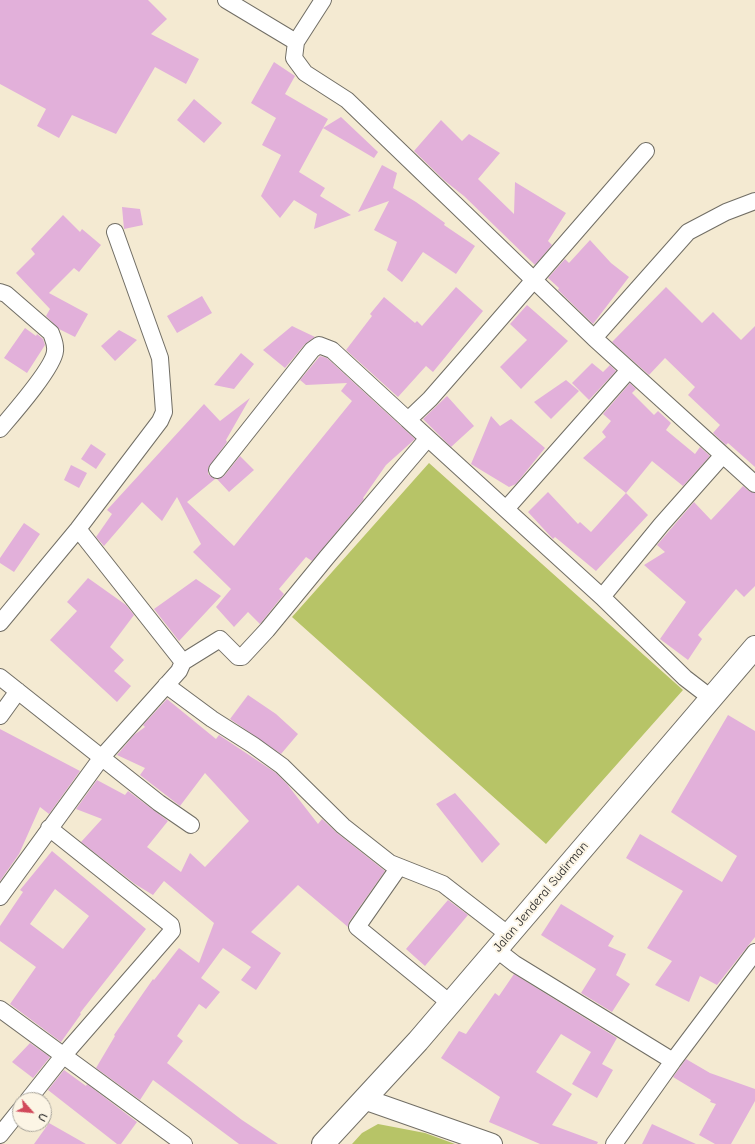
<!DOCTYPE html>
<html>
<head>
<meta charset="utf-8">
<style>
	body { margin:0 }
	#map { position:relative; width:755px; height:1144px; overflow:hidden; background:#f4ead2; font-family:"Comic Neue",sans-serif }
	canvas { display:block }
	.north { position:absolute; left:12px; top:1092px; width:40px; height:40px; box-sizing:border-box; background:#fcf5e5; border:1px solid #a8a49b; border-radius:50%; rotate:117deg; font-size:11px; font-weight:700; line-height:16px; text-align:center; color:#2b2b2b }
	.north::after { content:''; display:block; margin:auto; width:14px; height:18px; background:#d1495b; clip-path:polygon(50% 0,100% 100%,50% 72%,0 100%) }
</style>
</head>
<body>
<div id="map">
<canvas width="755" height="1144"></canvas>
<div class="north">U</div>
</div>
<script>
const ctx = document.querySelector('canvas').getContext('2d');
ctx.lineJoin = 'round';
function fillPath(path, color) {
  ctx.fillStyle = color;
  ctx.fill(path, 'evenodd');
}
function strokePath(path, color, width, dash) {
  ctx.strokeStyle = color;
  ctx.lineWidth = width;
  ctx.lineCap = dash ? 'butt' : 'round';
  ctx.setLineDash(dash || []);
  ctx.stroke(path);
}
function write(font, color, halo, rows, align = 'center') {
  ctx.font = font + ' "Comic Neue",sans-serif';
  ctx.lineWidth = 4;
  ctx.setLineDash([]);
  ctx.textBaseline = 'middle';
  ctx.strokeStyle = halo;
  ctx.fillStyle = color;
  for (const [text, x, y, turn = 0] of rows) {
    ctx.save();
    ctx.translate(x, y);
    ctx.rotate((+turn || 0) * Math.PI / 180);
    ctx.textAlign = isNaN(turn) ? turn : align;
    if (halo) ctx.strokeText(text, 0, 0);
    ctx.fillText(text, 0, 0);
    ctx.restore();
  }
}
const green = new Path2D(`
	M 429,463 L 683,690 L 546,844 L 292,617 Z
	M 378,1124 L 425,1133 L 455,1144 L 352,1144 L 362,1133 Z`);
const building = new Path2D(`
	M 0,0 L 148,0 L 167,19 L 151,34 L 199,59 L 186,84 L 155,67 L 116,134 L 72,115 L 59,138 L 37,126 L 46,109 L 0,84 Z
	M 274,62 L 295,76 L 285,94 L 328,119 L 299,172 L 325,188 L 320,196 L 351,215 L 314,229 L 317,214 L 294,200 L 280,218 L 261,196 L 281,155 L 262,145 L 276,118 L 251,103 Z
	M 194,99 L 222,123 L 204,143 L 177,120 Z
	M 341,117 L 378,152 L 374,158 L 323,128 Z
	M 441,120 L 462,141 L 469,134 L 500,153 L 478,179 L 514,214 L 515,182 L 566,213 L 548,241 L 552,245 L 535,265 L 464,196 L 445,181 L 414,151 Z
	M 382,165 L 397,173 L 393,188 L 416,202 L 445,223 L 444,225 L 475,246 L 456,274 L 423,252 L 402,282 L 387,270 L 397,242 L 374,230 L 389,201 L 358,212 Z
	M 122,207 L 140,209 L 143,225 L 124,229 Z
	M 63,215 L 80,232 L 82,229 L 101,245 L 79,272 L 74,268 L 49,293 L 88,314 L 75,337 L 59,329 L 46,316 L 50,309 L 16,273 L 35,254 L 31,249 Z
	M 590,240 L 611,263 L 629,277 L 593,324 L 558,290 L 559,288 L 548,278 L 565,259 L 569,263 Z
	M 456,287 L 483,311 L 433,372 L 426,366 L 398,397 L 346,350 L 372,316 L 370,314 L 384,297 L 415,323 L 417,321 L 422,326 Z
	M 666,287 L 702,323 L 713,312 L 741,340 L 755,326 L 755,467 L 728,443 L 726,445 L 713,433 L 720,425 L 688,395 L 695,387 L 665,358 L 649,375 L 612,342 Z
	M 202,296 L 212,313 L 177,333 L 167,316 Z
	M 527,305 L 568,341 L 521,389 L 500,367 L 527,340 L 510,324 Z
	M 292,326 L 315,337 L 305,344 L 285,368 L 263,350 Z
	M 25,328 L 36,336 L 37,334 L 43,339 L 45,345 L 27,373 L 4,358 Z
	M 119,330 L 137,340 L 115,361 L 101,346 Z
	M 241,353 L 254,364 L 234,389 L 214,385 Z
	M 320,356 L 327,358 L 415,439 L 386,465 L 363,498 L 364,499 L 312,561 L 306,557 L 279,589 L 284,594 L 260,624 L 248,612 L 234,627 L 216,607 L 231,589 L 193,552 L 201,544 L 177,497 L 162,521 L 142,502 L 104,546 L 96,537 L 112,514 L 107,510 L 204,404 L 220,421 L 250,398 L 226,440 L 227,442 L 208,468 L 208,474 L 215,479 L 187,502 L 234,546 L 352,401 L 341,391 L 347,383 L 306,385 L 300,380 Z
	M 592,363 L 603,372 L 610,365 L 616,371 L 589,400 L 572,383 Z
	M 566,380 L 579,391 L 551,419 L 534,402 Z
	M 630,383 L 636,389 L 632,393 L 654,415 L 658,411 L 671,423 L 666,430 L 695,454 L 700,447 L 710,456 L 683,486 L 652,461 L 626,493 L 583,458 L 606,437 L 602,432 L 611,421 L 603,414 Z
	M 447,396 L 474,426 L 451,447 L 423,419 Z
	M 491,416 L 500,426 L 511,419 L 545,448 L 516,484 L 509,487 L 471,464 Z
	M 91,444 L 106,454 L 96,469 L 81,459 Z
	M 240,456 L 254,470 L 229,492 L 217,479 L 224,476 Z
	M 71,465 L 87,473 L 79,488 L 64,480 Z
	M 743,486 L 749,491 L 755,493 L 755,586 L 744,597 L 736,589 L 698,635 L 702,639 L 688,660 L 660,639 L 686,602 L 644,565 L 665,552 L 657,545 L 694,502 L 711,520 Z
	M 548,492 L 578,524 L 580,522 L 591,532 L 626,493 L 648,515 L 596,571 L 555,537 L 553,539 L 528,512 Z
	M 24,523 L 40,534 L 14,572 L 0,563 L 0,558 Z
	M 88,578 L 126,605 L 134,615 L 110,647 L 124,660 L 114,671 L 131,686 L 117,702 L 50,640 L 77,611 L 67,602 Z
	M 196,579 L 221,596 L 179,641 L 154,609 Z
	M 248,695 L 276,714 L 298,734 L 281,754 L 230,719 Z
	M 167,699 L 216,739 L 219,735 L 276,773 L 287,784 L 318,824 L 322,819 L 337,833 L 385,871 L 349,922 L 348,927 L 298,885 L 251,932 L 281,953 L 256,990 L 241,980 L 251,967 L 223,948 L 201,978 L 220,992 L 206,1009 L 199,1004 L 177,1036 L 183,1041 L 167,1063 L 242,1120 L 278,1144 L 239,1144 L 153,1080 L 140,1100 L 96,1068 L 115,1036 L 114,1035 L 153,979 L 154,980 L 179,948 L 199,963 L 214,923 L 164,881 L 153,895 L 135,884 L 81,842 L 102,819 L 76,809 L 97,780 L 125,795 L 128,791 L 168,821 L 147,847 L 181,872 L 190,853 L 205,867 L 249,821 L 205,773 L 180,806 L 140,775 L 145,768 L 117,755 L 134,735 L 145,727 L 143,725 Z
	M 728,715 L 755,731 L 755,937 L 717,985 L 700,976 L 689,1002 L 655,985 L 672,961 L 647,948 L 683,891 L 626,858 L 640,834 L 722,882 L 737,856 L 671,812 Z
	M 0,729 L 80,771 L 49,814 L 40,807 L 19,854 L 0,881 Z
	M 455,793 L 500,844 L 482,863 L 436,804 Z
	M 52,851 L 146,929 L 80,1013 L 81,1014 L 61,1042 L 10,1004 L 36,967 L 0,941 L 0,926 L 23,892 L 20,890 ZM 55,889 L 89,916 L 63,949 L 30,924 Z
	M 448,900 L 468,915 L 425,966 L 406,949 Z
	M 561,904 L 614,936 L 608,946 L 626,954 L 616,975 L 630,984 L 612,1012 L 581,993 L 596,969 L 541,935 Z
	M 514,974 L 617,1038 L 602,1064 L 613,1070 L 597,1098 L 572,1084 L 591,1052 L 561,1034 L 536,1072 L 572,1094 L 552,1125 L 598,1142 L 597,1144 L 540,1144 L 489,1122 L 500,1097 L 441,1058 L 459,1031 L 466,1034 L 495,993 L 499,996 Z
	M 30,1043 L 50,1057 L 33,1078 L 12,1062 Z
	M 686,1059 L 710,1073 L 755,1089 L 755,1101 L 731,1144 L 715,1144 L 699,1135 L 716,1104 L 710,1102 L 711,1100 L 673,1077 Z
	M 64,1070 L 86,1086 L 87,1084 L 137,1122 L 121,1144 L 117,1144 L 48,1090 Z
	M 49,1123 L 86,1144 L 34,1144 Z
	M 652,1124 L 696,1144 L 642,1144 Z`);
const minor = new Path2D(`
	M 226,0 L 296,42
	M 323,0 L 296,42 L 294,58 L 305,73 L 347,100 L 594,338 L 755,484
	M 646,151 L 486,335 L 430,399 L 408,420 L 602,597 L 685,678 L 711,698
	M 0,292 L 6,294 L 51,333 C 53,339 56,344 55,351 C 54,367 12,415 0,429
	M 594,338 L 688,232 L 726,212 L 755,201
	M 217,470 L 312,350 L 319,345 L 332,350 L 408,420
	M 506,509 L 629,370
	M 602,597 L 661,525 L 723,455
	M 0,623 L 78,529 L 160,421 L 164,412 L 160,358 L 115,232
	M 183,662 L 220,639 L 238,657 L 242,657 L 267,630 L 327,557 L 428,438
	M 0,677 L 159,803 L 191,825
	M 166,685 L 212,719 L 253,745 L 282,766 L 343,826 L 390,863 L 443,884 L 509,935
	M 0,716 L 18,691
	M 399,867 L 357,927 L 450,1003
	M 0,897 L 102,757 L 179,671 L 183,662 L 78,529
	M 497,950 L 515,964 L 673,1061
	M 0,1009 L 184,1144
	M 28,1100 L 63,1056 L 172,931 L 171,925 L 166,921 L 49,828
	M 0,1135 L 20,1110
	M 614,1144 L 673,1061 L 755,952`);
const tertiary = new Path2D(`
	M 364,1099 L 492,1144`);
const primary = new Path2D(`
	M 323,1144 L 418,1041 L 755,647`);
const streetNames = [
	["Jalan Jenderal Sudirman",541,897,-50]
];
fillPath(green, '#b7c467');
fillPath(building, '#e2b0da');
strokePath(minor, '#716e65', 18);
strokePath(tertiary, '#716e65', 22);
strokePath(primary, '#716e65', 24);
strokePath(minor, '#fff', 16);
strokePath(tertiary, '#fff', 20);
strokePath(primary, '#fff', 22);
write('13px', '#2b2b2b', '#fcf5e5', streetNames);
</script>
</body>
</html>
